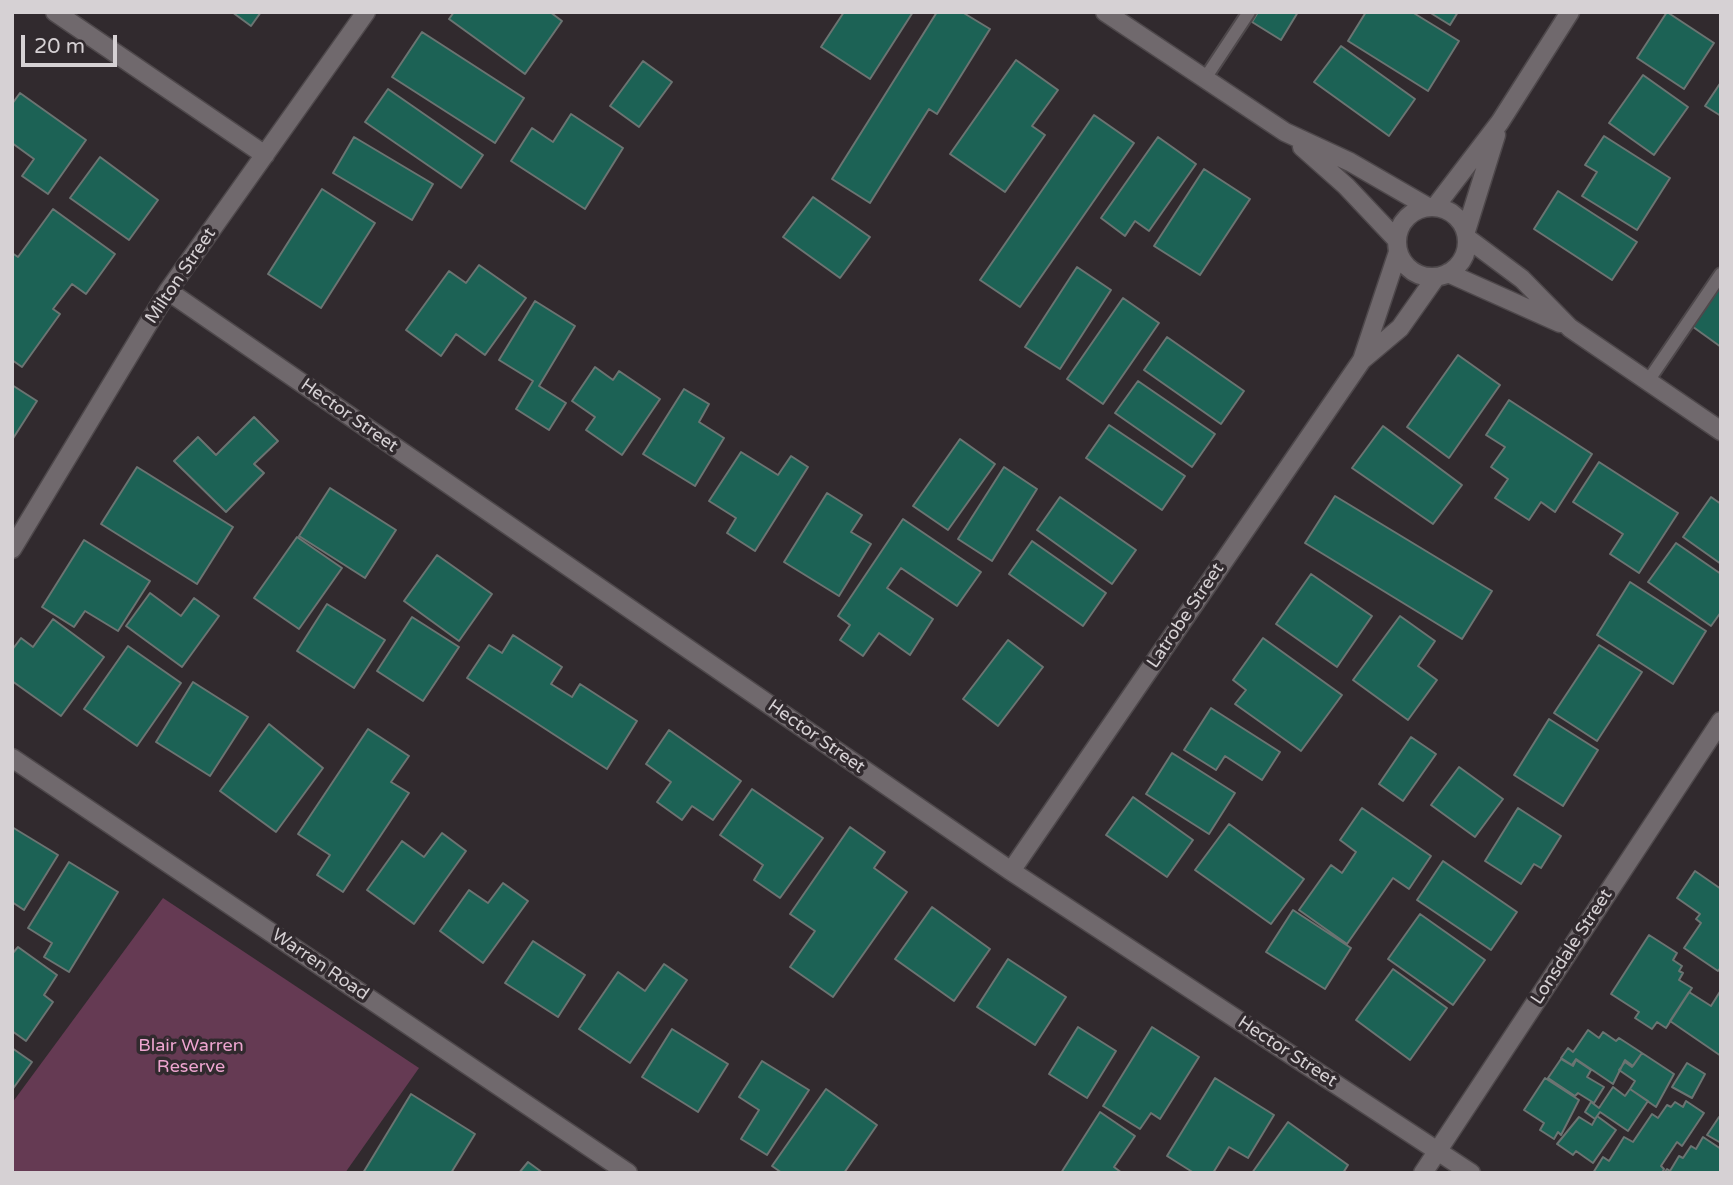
<!DOCTYPE html>
<html>
<head>
<meta charset="utf-8">
<style>
	body { margin:0 }
	#map { position:relative; width:1733px; height:1185px; overflow:hidden; background:#312a2e; font-family:"Varela Round",sans-serif }
	canvas { display:block }
	.frame { position:absolute; inset:0; border:14px solid #d6d1d4; pointer-events:none }
	.scale { position:absolute; left:21px; top:35px; width:96px; height:32px; box-sizing:border-box; border:4px solid #d6d1d4; border-top:0; padding-left:9px; font-size:21px; line-height:24px; white-space:nowrap; color:#d6d1d4; -webkit-text-stroke:5px #312a2e; paint-order:stroke }
</style>
</head>
<body>
<div id="map">
<canvas width="1733" height="1185"></canvas>
<div class="frame"></div>
<div class="scale">20 m</div>
</div>
<script>
const ctx = document.querySelector('canvas').getContext('2d');
ctx.lineJoin = 'round';
function fillPath(path, color) {
  ctx.fillStyle = color;
  ctx.fill(path, 'evenodd');
}
function strokePath(path, color, width, dash) {
  ctx.strokeStyle = color;
  ctx.lineWidth = width;
  ctx.lineCap = dash ? 'butt' : 'round';
  ctx.setLineDash(dash || []);
  ctx.stroke(path);
}
function write(font, color, halo, rows, align = 'center') {
  ctx.font = font + ' "Varela Round",sans-serif';
  ctx.lineWidth = 7;
  ctx.setLineDash([]);
  ctx.textBaseline = 'middle';
  ctx.strokeStyle = halo;
  ctx.fillStyle = color;
  for (const [text, x, y, turn = 0] of rows) {
    ctx.save();
    ctx.translate(x, y);
    ctx.rotate((+turn || 0) * Math.PI / 180);
    ctx.textAlign = isNaN(turn) ? turn : align;
    if (halo) ctx.strokeText(text, 0, 0);
    ctx.fillText(text, 0, 0);
    ctx.restore();
  }
}
const green = new Path2D(`
	M 163,898 L 419,1068 L 345,1173 L 12,1173 L 12,1103 Z`);
const building = new Path2D(`
	M 232,12 L 261,12 L 251,26 Z
	M 454,12 L 550,12 L 562,21 L 525,74 L 449,19 Z
	M 844,12 L 913,12 L 870,79 L 821,47 Z
	M 937,12 L 962,12 L 990,29 L 937,114 L 929,109 L 870,203 L 832,179 Z
	M 1258,12 L 1298,12 L 1281,40 L 1252,22 Z
	M 1366,12 L 1412,12 L 1459,41 L 1428,91 L 1348,41 Z
	M 1429,12 L 1458,12 L 1450,25 Z
	M 1667,12 L 1714,43 L 1684,89 L 1637,58 Z
	M 422,32 L 524,98 L 495,143 L 392,77 Z
	M 1341,46 L 1415,99 L 1389,136 L 1314,82 Z
	M 1016,60 L 1058,90 L 1032,126 L 1045,135 L 1005,192 L 950,154 Z
	M 643,61 L 672,82 L 639,127 L 610,106 Z
	M 1643,75 L 1688,107 L 1654,155 L 1609,123 Z
	M 1721,82 L 1721,116 L 1705,106 Z
	M 388,89 L 483,155 L 461,188 L 365,122 Z
	M 20,93 L 86,140 L 48,194 L 22,176 L 34,159 L 12,143 L 12,104 Z
	M 571,114 L 623,148 L 585,209 L 511,161 L 532,128 L 553,142 Z
	M 1094,115 L 1134,143 L 1020,307 L 980,280 Z
	M 1604,136 L 1670,178 L 1637,230 L 1582,196 L 1597,172 L 1585,165 Z
	M 354,137 L 433,184 L 412,220 L 333,173 Z
	M 1158,137 L 1196,164 L 1149,231 L 1135,221 L 1125,236 L 1101,218 Z
	M 100,157 L 158,200 L 129,240 L 70,198 Z
	M 1204,169 L 1250,199 L 1200,275 L 1154,246 Z
	M 322,189 L 375,223 L 321,308 L 268,274 Z
	M 1558,191 L 1637,242 L 1612,280 L 1534,229 Z
	M 813,197 L 870,237 L 840,278 L 783,237 Z
	M 53,209 L 115,254 L 86,294 L 72,284 L 53,309 L 60,314 L 22,367 L 12,360 L 12,253 L 18,257 Z
	M 479,265 L 526,298 L 485,355 L 456,334 L 441,356 L 406,330 L 449,271 L 466,283 Z
	M 1077,267 L 1111,290 L 1060,369 L 1025,347 Z
	M 1721,278 L 1721,347 L 1689,324 Z
	M 1123,298 L 1159,323 L 1103,404 L 1067,379 Z
	M 535,301 L 575,326 L 539,386 L 566,403 L 549,430 L 516,409 L 533,381 L 499,360 Z
	M 1167,337 L 1244,391 L 1221,424 L 1144,370 Z
	M 1458,355 L 1500,385 L 1449,458 L 1407,427 Z
	M 595,367 L 613,380 L 619,371 L 660,399 L 622,455 L 586,430 L 595,417 L 572,401 Z
	M 1138,381 L 1215,434 L 1192,467 L 1115,413 Z
	M 12,385 L 37,401 L 12,440 Z
	M 684,389 L 709,404 L 699,422 L 724,438 L 695,486 L 643,454 Z
	M 1509,400 L 1592,454 L 1555,512 L 1541,502 L 1529,520 L 1495,498 L 1508,479 L 1491,467 L 1505,447 L 1486,435 Z
	M 254,417 L 278,441 L 254,464 L 264,473 L 226,512 L 174,461 L 198,437 L 216,455 Z
	M 1109,425 L 1185,476 L 1162,510 L 1086,458 Z
	M 1383,426 L 1462,485 L 1433,524 L 1352,468 Z
	M 960,439 L 995,464 L 948,530 L 913,506 Z
	M 741,452 L 778,475 L 791,456 L 808,467 L 755,551 L 727,533 L 736,518 L 709,501 Z
	M 1599,462 L 1678,513 L 1639,573 L 1610,554 L 1623,534 L 1573,502 Z
	M 137,467 L 233,527 L 197,584 L 101,524 Z
	M 1004,467 L 1037,489 L 992,561 L 958,539 Z
	M 330,488 L 396,530 L 365,578 L 299,536 Z
	M 827,493 L 862,515 L 851,532 L 871,544 L 839,596 L 784,562 Z
	M 1335,496 L 1492,591 L 1462,639 L 1305,543 Z
	M 1060,497 L 1136,550 L 1112,584 L 1037,530 Z
	M 1711,497 L 1721,504 L 1721,564 L 1683,537 Z
	M 903,519 L 981,572 L 957,606 L 901,568 L 887,588 L 933,619 L 910,655 L 879,633 L 863,656 L 840,640 L 850,625 L 838,616 Z
	M 297,537 L 342,568 L 299,629 L 254,598 Z
	M 84,540 L 150,581 L 118,631 L 85,611 L 74,627 L 42,607 Z
	M 1032,541 L 1106,593 L 1083,626 L 1009,574 Z
	M 1676,543 L 1721,574 L 1721,612 L 1711,626 L 1648,582 Z
	M 437,555 L 492,594 L 459,641 L 404,601 Z
	M 1311,574 L 1372,616 L 1337,667 L 1276,624 Z
	M 1630,582 L 1706,631 L 1673,684 L 1597,635 Z
	M 150,593 L 181,616 L 194,598 L 219,616 L 182,667 L 126,626 Z
	M 327,604 L 385,640 L 354,688 L 297,651 Z
	M 1400,616 L 1435,641 L 1418,666 L 1437,680 L 1408,720 L 1353,680 Z
	M 412,617 L 459,647 L 423,701 L 377,671 Z
	M 53,619 L 104,657 L 61,716 L 12,681 L 12,650 L 21,638 L 33,647 Z
	M 513,635 L 562,667 L 551,684 L 572,697 L 580,684 L 637,721 L 607,769 L 467,678 L 489,645 L 502,653 Z
	M 1263,638 L 1342,695 L 1301,751 L 1235,704 L 1246,690 L 1233,680 Z
	M 1008,640 L 1043,667 L 998,726 L 963,699 Z
	M 1599,645 L 1642,672 L 1597,741 L 1554,713 Z
	M 128,646 L 181,683 L 137,746 L 84,709 Z
	M 193,682 L 248,717 L 210,776 L 156,742 Z
	M 1211,708 L 1280,752 L 1262,780 L 1225,756 L 1216,770 L 1184,750 Z
	M 1549,719 L 1598,750 L 1563,806 L 1514,775 Z
	M 269,724 L 323,768 L 276,832 L 220,791 Z
	M 368,729 L 409,756 L 391,782 L 409,793 L 343,892 L 317,875 L 330,855 L 298,834 Z
	M 669,730 L 741,781 L 713,820 L 692,806 L 682,820 L 657,802 L 671,782 L 646,764 Z
	M 1411,737 L 1436,754 L 1403,801 L 1379,784 Z
	M 1172,753 L 1235,793 L 1209,834 L 1146,794 Z
	M 1459,767 L 1503,799 L 1475,837 L 1431,805 Z
	M 752,789 L 823,838 L 780,898 L 754,880 L 763,865 L 720,835 Z
	M 1133,797 L 1193,840 L 1167,877 L 1106,835 Z
	M 1362,808 L 1431,856 L 1409,889 L 1393,878 L 1347,944 L 1299,910 L 1331,865 L 1342,873 L 1356,852 L 1340,840 Z
	M 1518,808 L 1561,836 L 1541,868 L 1534,864 L 1521,884 L 1485,861 Z
	M 1229,824 L 1304,879 L 1271,924 L 1195,870 Z
	M 12,827 L 58,855 L 24,910 L 12,902 Z
	M 850,827 L 885,852 L 874,868 L 907,892 L 833,997 L 790,967 L 815,931 L 790,914 Z
	M 442,833 L 466,851 L 414,924 L 367,890 L 402,841 L 424,857 Z
	M 1443,861 L 1517,912 L 1491,950 L 1417,900 Z
	M 69,862 L 118,892 L 69,972 L 44,957 L 52,943 L 28,928 Z
	M 1695,871 L 1721,889 L 1721,967 L 1718,971 L 1684,948 L 1701,923 L 1696,919 L 1700,914 L 1677,898 Z
	M 503,883 L 528,901 L 483,963 L 440,931 L 469,890 L 488,903 Z
	M 932,907 L 990,949 L 954,1001 L 895,959 Z
	M 1293,910 L 1351,948 L 1325,989 L 1266,952 Z
	M 1420,914 L 1485,960 L 1453,1005 L 1388,959 Z
	M 1649,935 L 1677,953 L 1673,960 L 1682,966 L 1679,971 L 1683,973 L 1679,980 L 1692,988 L 1666,1028 L 1657,1022 L 1652,1029 L 1635,1018 L 1639,1012 L 1611,994 Z
	M 533,941 L 585,975 L 558,1017 L 505,983 Z
	M 18,947 L 57,975 L 44,995 L 53,1002 L 26,1041 L 12,1031 L 12,954 Z
	M 1008,959 L 1066,997 L 1035,1045 L 977,1007 Z
	M 664,964 L 687,980 L 630,1063 L 579,1029 L 618,972 L 645,991 Z
	M 1393,969 L 1447,1008 L 1410,1060 L 1356,1020 Z
	M 1721,990 L 1721,1056 L 1670,1021 L 1689,992 L 1711,1006 Z
	M 1078,1027 L 1116,1051 L 1087,1098 L 1049,1074 Z
	M 1152,1027 L 1199,1057 L 1160,1119 L 1151,1113 L 1140,1129 L 1103,1106 Z
	M 672,1029 L 728,1064 L 698,1112 L 642,1077 Z
	M 1588,1030 L 1599,1038 L 1603,1032 L 1616,1041 L 1619,1038 L 1642,1053 L 1633,1066 L 1625,1060 L 1613,1084 L 1576,1059 L 1572,1065 L 1561,1058 L 1568,1048 L 1573,1052 Z
	M 12,1048 L 32,1062 L 12,1090 Z
	M 1642,1053 L 1674,1074 L 1656,1107 L 1630,1089 L 1635,1081 L 1619,1070 L 1625,1062 L 1632,1067 Z
	M 1561,1059 L 1573,1066 L 1576,1060 L 1591,1070 L 1587,1077 L 1604,1087 L 1594,1103 L 1578,1093 L 1575,1096 L 1548,1078 Z
	M 762,1061 L 809,1090 L 767,1155 L 741,1139 L 759,1110 L 739,1097 Z
	M 1687,1063 L 1705,1074 L 1692,1098 L 1672,1087 Z
	M 1215,1078 L 1274,1115 L 1248,1158 L 1229,1147 L 1213,1173 L 1194,1173 L 1167,1156 Z
	M 1545,1078 L 1579,1100 L 1561,1135 L 1558,1132 L 1554,1139 L 1540,1130 L 1544,1123 L 1524,1110 Z
	M 1613,1087 L 1625,1096 L 1630,1089 L 1648,1101 L 1628,1131 L 1600,1112 L 1595,1119 L 1585,1112 L 1591,1102 L 1599,1108 Z
	M 826,1089 L 877,1125 L 844,1173 L 782,1173 L 772,1166 Z
	M 411,1094 L 475,1134 L 451,1173 L 363,1173 Z
	M 1686,1101 L 1704,1113 L 1682,1146 L 1677,1142 L 1661,1166 L 1664,1169 L 1662,1173 L 1593,1173 L 1603,1157 L 1609,1161 L 1624,1137 L 1633,1142 L 1652,1114 L 1658,1118 L 1667,1105 L 1671,1107 L 1675,1102 L 1683,1107 Z
	M 1100,1112 L 1135,1136 L 1114,1167 L 1122,1173 L 1061,1173 Z
	M 1597,1116 L 1616,1130 L 1593,1163 L 1576,1151 L 1573,1155 L 1557,1144 L 1579,1117 L 1592,1125 Z
	M 1719,1117 L 1721,1118 L 1721,1143 L 1707,1135 Z
	M 1288,1122 L 1348,1165 L 1343,1173 L 1252,1173 Z
	M 1703,1137 L 1721,1149 L 1721,1173 L 1664,1173 L 1667,1169 L 1670,1171 L 1679,1156 L 1683,1158 L 1691,1146 L 1696,1149 Z
	M 528,1162 L 543,1173 L 519,1173 Z`);
const lane = new Path2D(`
	M 1204,80 L 1249,12
	M 1648,381 L 1721,274`);
const street = new Path2D(`
	M 55,12 L 265,155
	M 1105,12 L 1285,132 L 1350,162 L 1428,207
	M 1302,147 L 1346,186 L 1397,240
	M1397 242a35 35 0 1 1 70 0a35 35 0 1 1-70 0Z
	M 1435,207 L 1500,122 L 1570,12
	M 1466,231 L 1496,135
	M 1467,238 L 1522,279 L 1570,328 L 1721,431
	M 1448,273 L 1560,323
	M 168,291 L 1011,871 L 1471,1173
	M 1362,360 L 1398,252
	M 12,549 L 168,291 L 366,12
	M 12,758 L 628,1173
	M 1011,871 L 1362,360 L 1400,328 L 1436,277
	M 1423,1173 L 1721,721`);
const streetNames = [
	["Milton Street",181,276,-56],
	["Hector Street",349,416,35],
	["Latrobe Street",1186,616,-56],
	["Hector Street",816,737,35],
	["Lonsdale Street",1572,947,-57],
	["Warren Road",320,965,34],
	["Hector Street",1287,1052,33]
];
const parkNames = [
	["Blair Warren",191,1046],
	["Reserve",191,1067]
];
fillPath(green, '#653a53');
fillPath(building, '#1c6255');
strokePath(building, '#6b7472', 2);
strokePath(lane, '#4e484b', 16);
strokePath(street, '#4e484b', 21);
strokePath(lane, '#70696d', 12);
strokePath(street, '#70696d', 18);
write('18px', '#d6d1d4', '#312a2e', streetNames);
write('18px', '#eea5d0', '#312a2e', parkNames);
</script>
</body>
</html>
